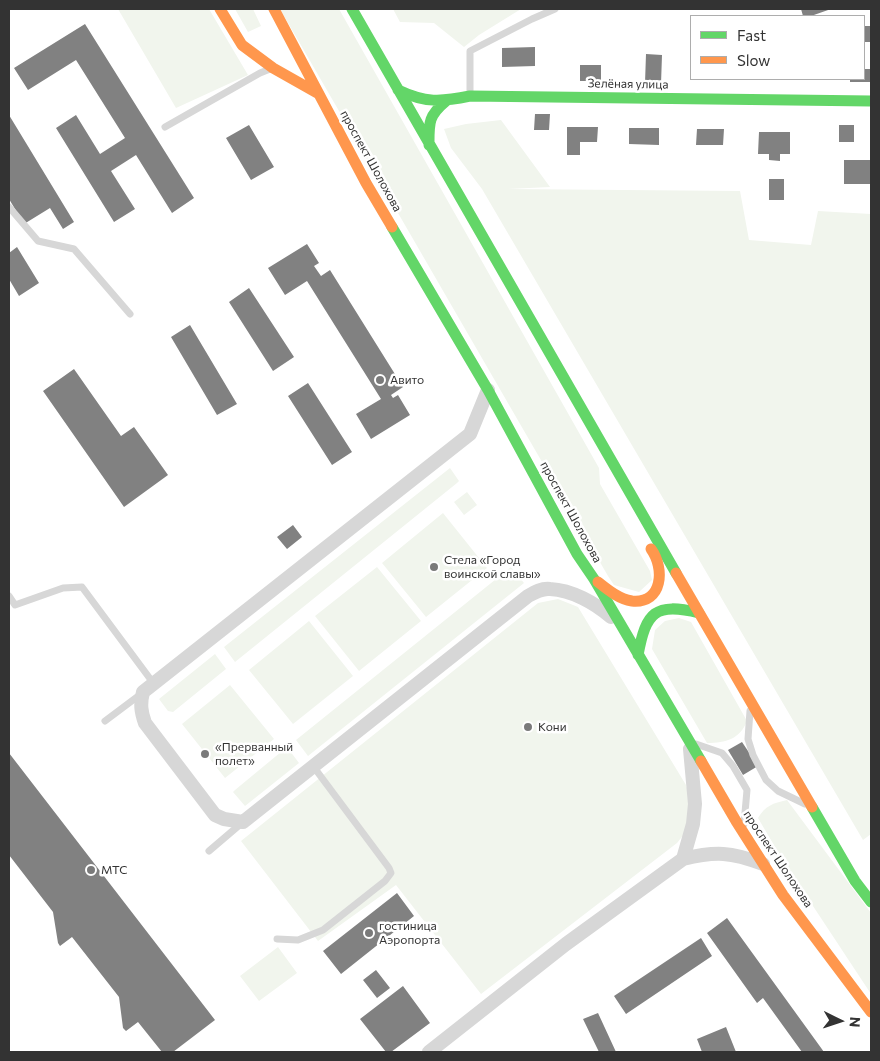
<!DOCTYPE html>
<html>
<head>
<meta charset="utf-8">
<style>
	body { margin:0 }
	#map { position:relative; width:880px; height:1061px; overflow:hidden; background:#fff; font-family:Commissioner,sans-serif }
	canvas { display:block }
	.frame { position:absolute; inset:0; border:10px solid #333; pointer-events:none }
	.legend { position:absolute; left:690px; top:15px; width:175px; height:65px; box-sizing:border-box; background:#fff; border:1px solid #adadad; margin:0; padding:6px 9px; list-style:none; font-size:15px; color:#333 }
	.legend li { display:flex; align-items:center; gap:10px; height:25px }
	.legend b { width:25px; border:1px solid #adadad }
	.north { position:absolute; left:815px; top:996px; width:50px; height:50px; -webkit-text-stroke:4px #fff; paint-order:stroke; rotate:94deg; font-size:14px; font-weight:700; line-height:20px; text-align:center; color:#333 }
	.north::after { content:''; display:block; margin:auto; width:18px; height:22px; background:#333; clip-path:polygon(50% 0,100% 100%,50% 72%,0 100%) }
</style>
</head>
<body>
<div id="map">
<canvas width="880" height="1061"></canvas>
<div class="frame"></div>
<ul class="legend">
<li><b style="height:6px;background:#63d668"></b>Fast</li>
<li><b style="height:6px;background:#ff974d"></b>Slow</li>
</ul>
<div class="north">N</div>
</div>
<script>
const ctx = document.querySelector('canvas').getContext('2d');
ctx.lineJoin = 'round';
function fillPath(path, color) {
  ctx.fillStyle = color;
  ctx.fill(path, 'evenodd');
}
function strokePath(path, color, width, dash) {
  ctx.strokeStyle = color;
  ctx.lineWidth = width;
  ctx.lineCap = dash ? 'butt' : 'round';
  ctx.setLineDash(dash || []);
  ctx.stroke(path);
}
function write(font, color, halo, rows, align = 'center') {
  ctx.font = font + ' Commissioner,sans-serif';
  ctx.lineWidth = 5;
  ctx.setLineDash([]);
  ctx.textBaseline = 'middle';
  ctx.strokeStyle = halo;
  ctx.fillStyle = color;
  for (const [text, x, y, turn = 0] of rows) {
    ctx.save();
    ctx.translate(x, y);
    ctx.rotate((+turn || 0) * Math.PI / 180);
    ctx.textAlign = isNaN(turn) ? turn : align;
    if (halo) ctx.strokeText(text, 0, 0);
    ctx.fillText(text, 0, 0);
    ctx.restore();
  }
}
const green = new Path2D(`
	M 118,9 L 209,9 L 248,75 L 176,108 Z
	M 235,9 L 253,9 L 261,26 L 248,32 Z
	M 280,9 L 339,9 L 599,468 L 600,484 L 650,571 L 652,580 L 639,592 L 614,585 L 608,576 Z
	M 393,9 L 521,9 L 479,35 L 464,47 L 434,23 L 400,22 Z
	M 501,120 L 550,187 L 508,189 L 740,191 L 749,240 L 811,245 L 818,211 L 871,214 L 871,834 L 863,840 L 482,189 L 451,148 L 444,129 L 466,124 Z
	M 450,468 L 459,481 L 457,483 L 235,662 L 224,647 Z
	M 467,492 L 477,505 L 464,515 L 454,502 Z
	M 443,513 L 487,568 L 426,617 L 382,563 Z
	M 377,567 L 421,621 L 359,671 L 315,616 Z
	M 511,567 L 524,583 L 308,756 L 296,740 Z
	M 558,599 L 578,607 L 686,785 L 692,807 L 685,833 L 677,843 L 481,994 L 396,885 L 318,941 L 241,841 L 538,603 Z
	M 679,618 L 691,622 L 747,721 C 740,739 726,743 707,743 L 652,649 L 655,630 L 665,621 Z
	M 309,621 L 353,676 L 293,724 L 249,670 Z
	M 215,654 L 226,669 L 173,712 L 168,711 L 159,699 Z
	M 230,685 L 274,739 L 225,778 L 182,724 Z
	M 287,747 L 299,763 L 245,806 L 233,792 L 235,790 Z
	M 787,800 L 871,913 L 871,994 L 782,859 L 758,818 C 765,806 773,803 787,800 Z
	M 278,947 L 297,973 L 259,1001 L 240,976 Z`);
const building = new Path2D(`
	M 801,9 L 831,9 L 811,16 L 803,16 Z
	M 85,24 L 194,198 L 172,213 L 136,155 L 111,171 L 135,209 L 114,222 L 56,128 L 76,115 L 100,154 L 125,138 L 76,60 L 28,90 L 14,68 Z
	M 864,26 L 871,26 L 871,42 L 864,42 Z
	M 535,47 L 535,66 L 502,67 L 502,48 Z
	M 646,54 L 662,55 L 661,84 L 645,83 Z
	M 580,65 L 601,65 L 601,81 L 580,81 Z
	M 864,69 L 871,69 L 871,82 L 850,82 L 850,79 L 864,79 Z
	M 535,114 L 550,114 L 549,130 L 534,130 Z
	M 9,115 L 74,222 L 63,229 L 50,208 L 24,224 L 9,199 Z
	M 249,125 L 274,167 L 251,180 L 226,138 Z
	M 839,125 L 854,125 L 854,142 L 839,142 Z
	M 567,127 L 598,127 L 597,142 L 580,142 L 580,155 L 567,155 Z
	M 629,128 L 659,128 L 659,145 L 629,144 Z
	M 697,129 L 724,129 L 723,145 L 696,145 Z
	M 759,132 L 790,132 L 790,154 L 780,154 L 780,161 L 769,160 L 769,154 L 758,154 Z
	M 844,160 L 871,160 L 871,184 L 844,184 Z
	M 769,179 L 784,179 L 784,200 L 769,200 Z
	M 307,244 L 319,263 L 314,266 L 321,276 L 330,270 L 403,387 L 391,395 L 393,398 L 398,395 L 410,415 L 371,439 L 356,414 L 381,399 L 307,281 L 285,295 L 268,268 Z
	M 17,247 L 39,283 L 19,296 L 9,279 L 9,253 Z
	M 249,288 L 294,357 L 273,371 L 229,302 Z
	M 190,325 L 237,404 L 217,415 L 171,337 Z
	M 74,369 L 121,436 L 134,427 L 168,475 L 124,507 L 43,391 Z
	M 308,383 L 352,452 L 332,465 L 288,396 Z
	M 293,525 L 302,537 L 287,549 L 277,537 Z
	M 742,742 L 758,766 L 743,775 L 728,750 Z
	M 9,753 L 215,1020 L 173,1052 L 162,1052 L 138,1022 L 126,1031 L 123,1028 L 119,997 L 72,937 L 60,946 L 58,943 L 53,912 L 9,855 Z
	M 397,893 L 414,916 L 341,974 L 323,951 Z
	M 727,918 L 824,1052 L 802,1052 L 763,998 L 757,1003 L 707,933 Z
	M 701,938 L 712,956 L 626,1014 L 614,996 Z
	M 376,970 L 390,988 L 377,998 L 363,980 Z
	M 403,986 L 430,1023 L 391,1052 L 386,1052 L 360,1019 Z
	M 598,1013 L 616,1052 L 599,1052 L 583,1019 Z
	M 726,1027 L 736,1052 L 702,1052 L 697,1039 Z`);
const lane = new Path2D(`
	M 470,96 L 470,51 L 532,19 L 555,9
	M 165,127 L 260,73 L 270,69
	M 9,207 L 38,241 L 74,249 L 130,314
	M 9,596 L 15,605 L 63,588 L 82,587 L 154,684
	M 750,711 L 748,739 L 753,755 L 766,780 L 778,791 L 805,804
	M 105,721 L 141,694
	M 696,744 L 722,753 L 733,766 L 747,790 L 744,824
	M 209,851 L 243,822
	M 277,939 L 298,940 L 323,930 L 385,881 L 391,873 L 389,868 L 313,766`);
const street = new Path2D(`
	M 488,390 L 470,434 L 143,692 C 140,704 141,712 145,723 L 215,815 L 224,819 L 243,822 L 528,596 C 535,592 542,588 550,589 C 572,590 595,603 611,617
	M 683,859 L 693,824 L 695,804 L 690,749
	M 429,1052 L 566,944 L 683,859 C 716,851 731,852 763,864`);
const fast = new Path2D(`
	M 352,9 L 676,573
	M 398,90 C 425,103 441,102 470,96 L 871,101
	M 429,145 C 429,123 428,116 446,101
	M 392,227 L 488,390 L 577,554 L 594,579 L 701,761
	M 638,655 C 646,612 655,602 699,613
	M 812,807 L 855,881 L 871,902`);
const slow = new Path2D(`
	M 220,9 L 242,45 L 273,68 L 319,94
	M 274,9 L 366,183 L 392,227
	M 676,573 L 812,807
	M 598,582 C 608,590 619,599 632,601 C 663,604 665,568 651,549
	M 701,761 L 736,821 L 783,895 L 871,1012`);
const markers = [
	[380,380,5,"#7a7a7a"],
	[434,567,5,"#7a7a7a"],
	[528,727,5,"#7a7a7a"],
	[205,754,5,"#7a7a7a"],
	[91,870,5,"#7a7a7a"],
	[369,933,5,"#7a7a7a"]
];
const streetNames = [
	["Зелёная улица",628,84,1],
	["проспект Шолохова",371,161,61],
	["проспект Шолохова",571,512,61],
	["проспект Шолохова",778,859,56]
];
const poiNames = [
	["Авито",390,380],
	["Стела «Город",444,560],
	["воинской славы»",444,574],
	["Кони",538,727],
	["«Пpepвaнный",215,747],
	["пoлeт»",215,761],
	["МТС",101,870],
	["гостиница",379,926],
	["Аэропорта",379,940]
];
fillPath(green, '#f1f5ed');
fillPath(building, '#818181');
strokePath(lane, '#d7d7d7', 7);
strokePath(street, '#d7d7d7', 14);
strokePath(fast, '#63d668', 11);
strokePath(slow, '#ff974d', 11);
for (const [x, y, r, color] of markers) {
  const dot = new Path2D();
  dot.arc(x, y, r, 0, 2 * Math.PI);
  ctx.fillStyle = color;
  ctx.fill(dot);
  strokePath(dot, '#fff', 2);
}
write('12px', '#333', '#fff', streetNames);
write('12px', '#333', '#fff', poiNames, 'left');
</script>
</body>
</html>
